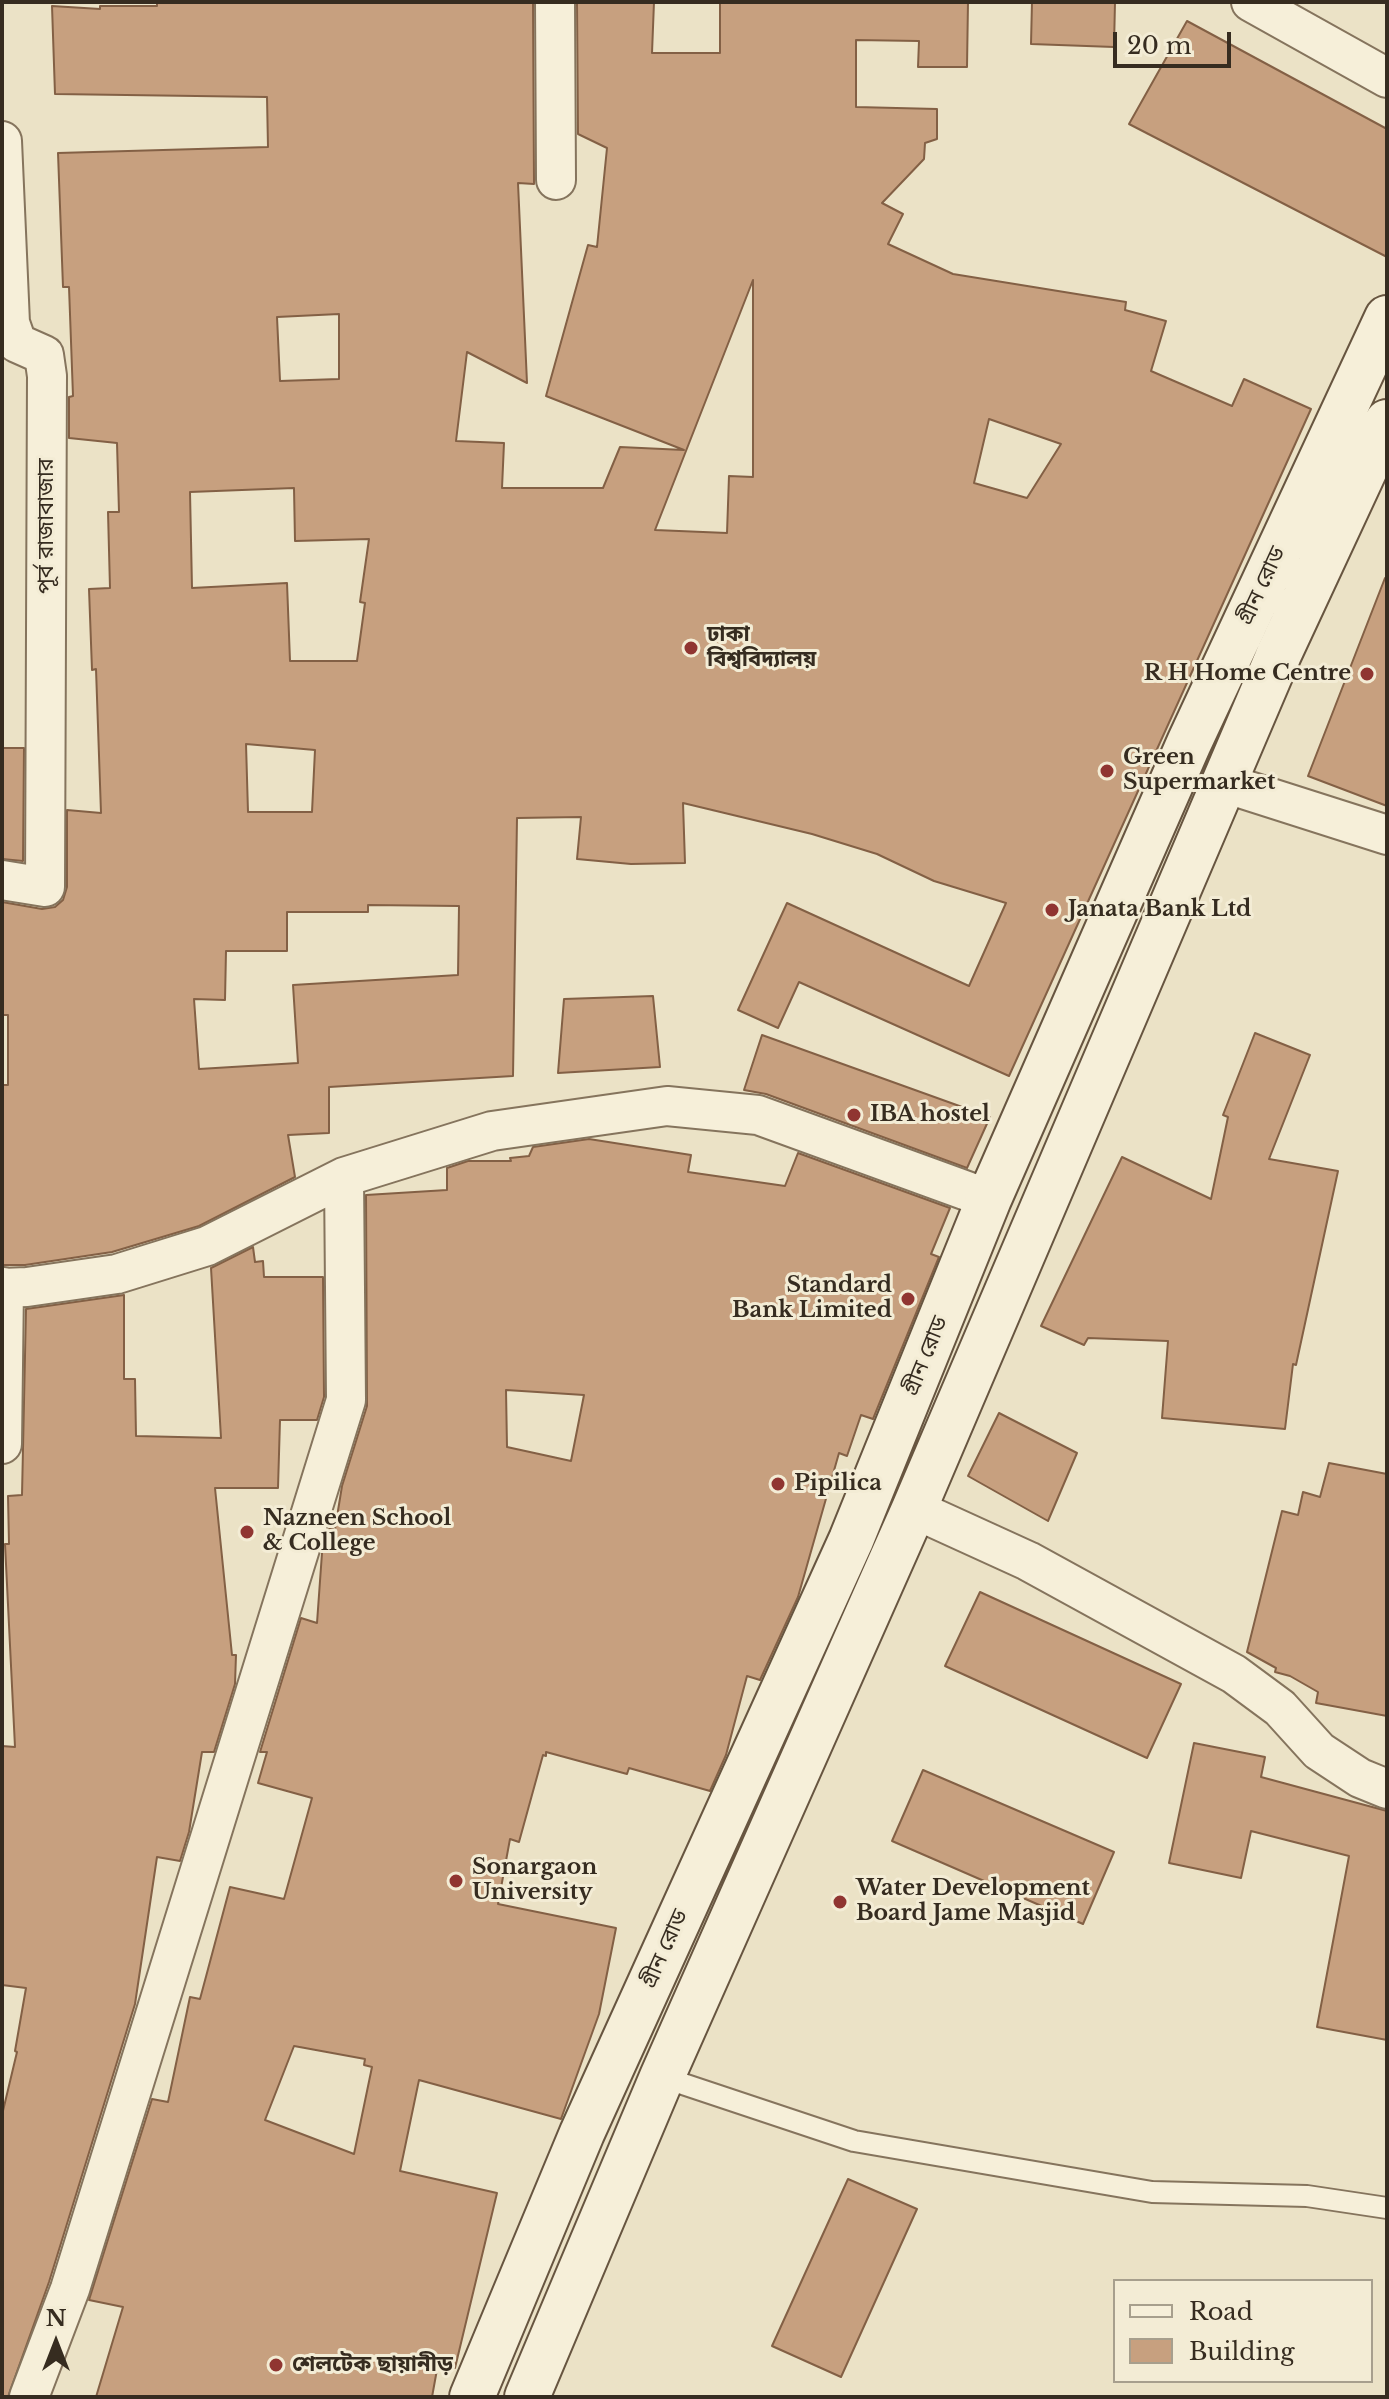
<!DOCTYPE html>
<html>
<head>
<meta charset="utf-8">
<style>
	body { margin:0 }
	#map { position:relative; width:1389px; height:2399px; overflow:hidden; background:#ebe2c6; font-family:"Libre Baskerville",serif }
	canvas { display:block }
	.frame { position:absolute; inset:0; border:4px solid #362c20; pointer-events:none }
	.legend { position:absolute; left:1113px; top:2279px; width:260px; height:104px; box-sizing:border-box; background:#f3ecd5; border:2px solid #a79f8d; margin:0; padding:10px 14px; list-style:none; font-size:24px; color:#362c20 }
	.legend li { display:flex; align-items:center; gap:16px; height:40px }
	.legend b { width:40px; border:2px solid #a79f8d }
	.north { position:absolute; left:16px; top:2303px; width:80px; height:80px; -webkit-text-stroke:6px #f3ecd5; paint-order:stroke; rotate:0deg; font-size:22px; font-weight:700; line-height:32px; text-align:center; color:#362c20 }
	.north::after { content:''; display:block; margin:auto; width:28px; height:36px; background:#362c20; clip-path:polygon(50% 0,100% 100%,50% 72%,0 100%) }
	.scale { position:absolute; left:1113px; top:32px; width:118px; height:36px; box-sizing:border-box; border:4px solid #362c20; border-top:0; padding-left:10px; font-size:24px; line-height:28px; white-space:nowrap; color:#362c20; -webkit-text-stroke:6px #f3ecd5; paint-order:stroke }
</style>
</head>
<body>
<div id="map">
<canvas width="1389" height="2399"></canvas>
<div class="frame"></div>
<ul class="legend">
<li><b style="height:10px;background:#f6efd9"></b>Road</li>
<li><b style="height:22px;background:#c7a07f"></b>Building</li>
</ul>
<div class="north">N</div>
<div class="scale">20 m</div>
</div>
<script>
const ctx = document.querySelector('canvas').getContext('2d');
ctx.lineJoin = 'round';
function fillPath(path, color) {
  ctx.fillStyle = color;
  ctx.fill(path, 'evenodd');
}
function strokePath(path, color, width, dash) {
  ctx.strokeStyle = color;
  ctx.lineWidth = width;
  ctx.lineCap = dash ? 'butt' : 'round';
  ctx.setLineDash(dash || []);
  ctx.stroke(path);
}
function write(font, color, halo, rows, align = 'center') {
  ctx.font = font + ' "Libre Baskerville","Noto Sans Bengali",serif';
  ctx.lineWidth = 6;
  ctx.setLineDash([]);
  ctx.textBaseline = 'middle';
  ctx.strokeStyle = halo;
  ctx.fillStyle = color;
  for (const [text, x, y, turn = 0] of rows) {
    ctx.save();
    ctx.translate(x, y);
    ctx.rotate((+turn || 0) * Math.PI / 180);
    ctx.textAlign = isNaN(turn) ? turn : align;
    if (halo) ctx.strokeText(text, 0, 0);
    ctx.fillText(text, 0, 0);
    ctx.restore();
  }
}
const building = new Path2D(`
	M 157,2 L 533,2 L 534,184 L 518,183 L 527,383 L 467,352 L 456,441 L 504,443 L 502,488 L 603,488 L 620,447 L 684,450 L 546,396 L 588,245 L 597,247 L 607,148 L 578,134 L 577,2 L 654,2 L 652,53 L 720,53 L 720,2 L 968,2 L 967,67 L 918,67 L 919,41 L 856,40 L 856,107 L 937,109 L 937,139 L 925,143 L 924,159 L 882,203 L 903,214 L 888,244 L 953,274 L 1126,302 L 1125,310 L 1166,321 L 1151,371 L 1232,406 L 1244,379 L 1311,409 L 1009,1076 L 799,982 L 778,1028 L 738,1010 L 787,903 L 969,986 L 1006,903 L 934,881 L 877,854 L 812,834 L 683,803 L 685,863 L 631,864 L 577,859 L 581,817 L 517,818 L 513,1076 L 329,1087 L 329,1133 L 288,1135 L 295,1177 L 199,1226 L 112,1252 L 25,1265 L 2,1265 L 2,1085 L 8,1085 L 8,1015 L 2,1015 L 2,902 L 42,909 L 55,907 L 63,900 L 67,887 L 67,810 L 101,813 L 96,669 L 92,670 L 89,589 L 110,588 L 108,512 L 119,512 L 117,443 L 69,438 L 69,397 L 73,396 L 69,287 L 63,287 L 58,153 L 268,147 L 267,97 L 55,94 L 52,6 L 100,9 L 100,6 L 157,6 ZM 753,280 L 753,477 L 729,476 L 727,533 L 655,530 ZM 339,314 L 339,379 L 280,381 L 277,317 ZM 989,419 L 1061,444 L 1027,498 L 974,483 ZM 294,488 L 295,541 L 369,539 L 360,602 L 365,603 L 357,661 L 290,661 L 287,583 L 192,588 L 190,492 ZM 246,744 L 315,750 L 312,812 L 248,812 ZM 368,905 L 459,906 L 458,975 L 293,985 L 298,1063 L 199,1069 L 194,999 L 225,1000 L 226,951 L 287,951 L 287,912 L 368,912 Z
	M 1032,2 L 1115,2 L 1114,47 L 1031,44 Z
	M 1187,21 L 1387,129 L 1387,257 L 1129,124 Z
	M 1385,578 L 1387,578 L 1387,806 L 1308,776 Z
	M 2,748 L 24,748 L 23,861 L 2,859 Z
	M 653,996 L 660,1067 L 558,1073 L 564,999 Z
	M 1255,1033 L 1310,1055 L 1269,1159 L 1338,1171 L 1296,1365 L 1293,1364 L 1285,1429 L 1162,1418 L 1168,1341 L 1088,1338 L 1084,1345 L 1041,1326 L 1122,1157 L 1211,1199 L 1228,1117 L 1223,1115 Z
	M 762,1035 L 990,1117 L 967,1168 L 766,1094 L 744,1090 Z
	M 589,1139 L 691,1155 L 688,1172 L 785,1186 L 798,1153 L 950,1208 L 931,1254 L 939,1257 L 873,1419 L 861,1415 L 847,1456 L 839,1453 L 798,1597 L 760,1680 L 747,1676 L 726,1755 L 710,1791 L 629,1768 L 627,1774 L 546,1752 L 546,1756 L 543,1755 L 519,1842 L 510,1839 L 498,1904 L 616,1928 L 599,2014 L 561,2119 L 419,2080 L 400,2171 L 497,2193 L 455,2368 L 438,2364 L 432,2397 L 96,2397 L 123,2307 L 89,2300 L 152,2099 L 168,2102 L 190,1997 L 200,1999 L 230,1887 L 284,1899 L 312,1798 L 258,1783 L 267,1752 L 260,1752 L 301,1618 L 317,1623 L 322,1553 L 329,1529 L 335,1529 L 342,1486 L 367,1406 L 366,1195 L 447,1190 L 447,1168 L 468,1161 L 511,1161 L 510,1158 L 529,1156 L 533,1147 ZM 506,1390 L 584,1395 L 571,1461 L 507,1447 ZM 294,2046 L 365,2059 L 364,2065 L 372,2067 L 354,2154 L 265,2120 Z
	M 253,1247 L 255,1262 L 263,1261 L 264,1277 L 323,1277 L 324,1397 L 317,1420 L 280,1420 L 278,1488 L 215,1488 L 232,1655 L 236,1655 L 235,1684 L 214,1752 L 202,1752 L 189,1832 L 180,1861 L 157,1857 L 135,2004 L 49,2282 L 8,2397 L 2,2397 L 2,2115 L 17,2052 L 15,2051 L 26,1988 L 2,1985 L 2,1746 L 15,1747 L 5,1544 L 9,1544 L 8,1496 L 22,1495 L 26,1309 L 124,1295 L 124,1379 L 135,1379 L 136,1436 L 221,1438 L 211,1268 Z
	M 999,1413 L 1077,1453 L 1048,1521 L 968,1476 Z
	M 1329,1463 L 1387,1474 L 1387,1716 L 1316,1703 L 1318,1692 L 1290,1676 L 1275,1672 L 1276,1668 L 1247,1652 L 1282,1511 L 1298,1515 L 1303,1492 L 1320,1497 Z
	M 980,1592 L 1181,1684 L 1147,1758 L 945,1666 Z
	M 1194,1743 L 1265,1757 L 1261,1777 L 1387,1811 L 1387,2040 L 1317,2027 L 1349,1856 L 1251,1831 L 1241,1878 L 1169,1863 Z
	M 923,1770 L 1114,1852 L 1083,1924 L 892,1841 Z
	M 848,2179 L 917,2209 L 841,2377 L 772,2346 Z`);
const service = new Path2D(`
	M 662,2077 L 854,2141 L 1152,2192 L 1307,2196 L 1387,2208`);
const minor = new Path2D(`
	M 555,2 L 556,180
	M 1251,2 L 1387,78
	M 2,141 L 10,323 L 17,343 L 44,355 L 47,376 L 45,887 L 2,880
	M 1224,783 L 1387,835
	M 2,1288 L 27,1287 L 117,1274 L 207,1246 L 344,1177 L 492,1131 L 667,1106 L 758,1115 L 989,1199
	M 2,1444 L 4,1287
	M 914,1509 L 1028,1561 L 1234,1674 L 1280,1708 L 1319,1751 L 1360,1778 L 1387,1789
	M 29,2397 L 70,2289 L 346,1400 L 344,1177`);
const secondary = new Path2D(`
	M 472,2397 L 582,2133 L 851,1540 L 989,1199 L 1189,743 L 1387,318
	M 527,2397 L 662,2077 L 914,1509 L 1279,654 L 1387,422`);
const markers = [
	[691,648,8,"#903531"],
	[1367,674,8,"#903531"],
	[1107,771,8,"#903531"],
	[1052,910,8,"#903531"],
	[854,1115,8,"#903531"],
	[908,1299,8,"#903531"],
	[778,1484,8,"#903531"],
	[247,1532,8,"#903531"],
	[456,1881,8,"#903531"],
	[840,1902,8,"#903531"],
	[276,2365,8,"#903531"]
];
const streetNames = [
	["পূর্ব রাজাবাজার",47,526,-90],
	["গ্রীন রোড",1262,586,-65],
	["গ্রীন রোড",926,1356,-68],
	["গ্রীন রোড",665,1949,-66]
];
const poiNames = [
	["ঢাকা",707,635],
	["বিশ্ববিদ্যালয়",707,660],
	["R H Home Centre",1351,674,"right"],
	["Green",1123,758],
	["Supermarket",1123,783],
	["Janata Bank Ltd",1068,910],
	["IBA hostel",870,1115],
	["Standard",892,1286,"right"],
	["Bank Limited",892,1311,"right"],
	["Pipilica",794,1484],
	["Nazneen School",263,1519],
	["& College",263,1544],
	["Sonargaon",472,1868],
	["University",472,1893],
	["Water Development",856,1889],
	["Board Jame Masjid",856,1914],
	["শেলটেক ছায়ানীড়",292,2365]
];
fillPath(building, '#c7a07f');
strokePath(building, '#836045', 2);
strokePath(service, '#85745d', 24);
strokePath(minor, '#85745d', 42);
strokePath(secondary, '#675540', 48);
strokePath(service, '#f6efd9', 20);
strokePath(minor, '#f6efd9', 38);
strokePath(secondary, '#f6efd9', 44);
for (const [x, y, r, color] of markers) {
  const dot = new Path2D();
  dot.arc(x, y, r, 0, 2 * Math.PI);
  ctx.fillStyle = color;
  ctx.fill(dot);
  strokePath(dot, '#f3ecd5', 3);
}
write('22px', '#362c20', '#f3ecd5', streetNames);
write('bold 22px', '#362c20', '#f3ecd5', poiNames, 'left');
</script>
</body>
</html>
